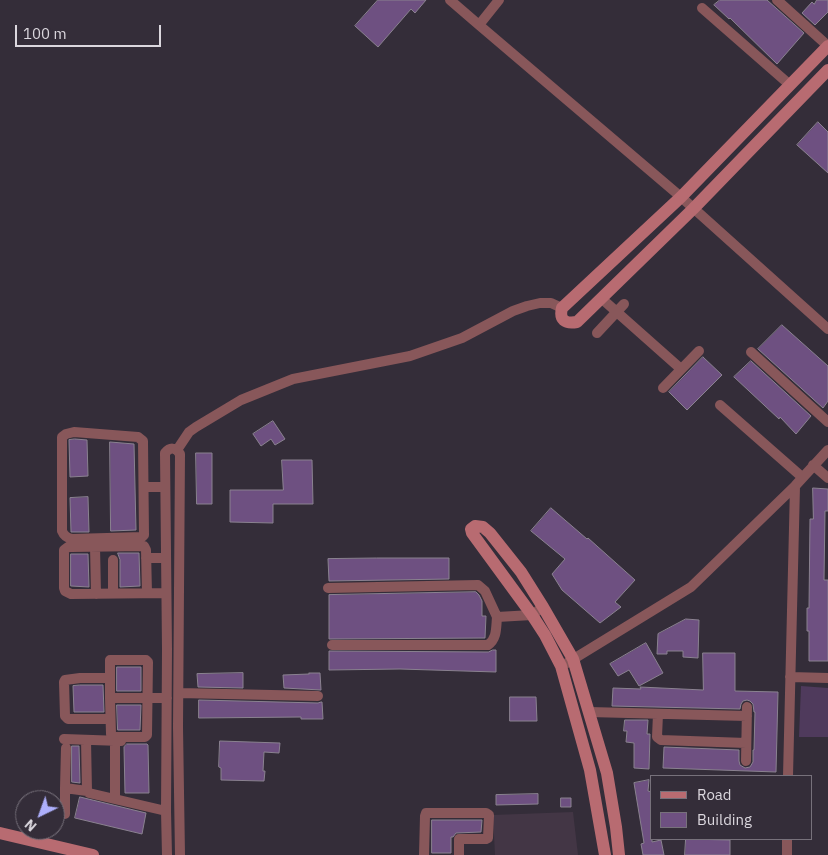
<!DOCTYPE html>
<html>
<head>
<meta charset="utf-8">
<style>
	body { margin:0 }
	#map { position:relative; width:828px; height:855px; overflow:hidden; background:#342d39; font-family:"IBM Plex Sans",sans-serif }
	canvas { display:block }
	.legend { position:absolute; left:650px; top:775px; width:162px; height:65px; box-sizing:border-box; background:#342d39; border:1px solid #77717b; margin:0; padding:6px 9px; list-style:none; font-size:15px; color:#dbd7de }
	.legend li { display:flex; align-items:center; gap:10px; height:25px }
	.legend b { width:25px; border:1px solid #77717b }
	.north { position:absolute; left:15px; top:790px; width:50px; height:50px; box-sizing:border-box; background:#342d39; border:1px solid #77717b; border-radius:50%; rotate:222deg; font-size:14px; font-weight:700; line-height:20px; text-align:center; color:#dbd7de }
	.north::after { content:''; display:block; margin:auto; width:18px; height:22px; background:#adaffb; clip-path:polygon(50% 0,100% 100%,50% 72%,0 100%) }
	.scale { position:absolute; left:15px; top:25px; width:146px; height:22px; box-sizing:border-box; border:2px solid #dbd7de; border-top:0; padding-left:6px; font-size:15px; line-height:18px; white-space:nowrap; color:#dbd7de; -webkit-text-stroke:4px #342d39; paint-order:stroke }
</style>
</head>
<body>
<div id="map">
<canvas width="828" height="855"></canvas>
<ul class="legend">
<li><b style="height:6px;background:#b86b71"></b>Road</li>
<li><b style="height:14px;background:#6e5081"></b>Building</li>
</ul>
<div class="north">N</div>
<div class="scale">100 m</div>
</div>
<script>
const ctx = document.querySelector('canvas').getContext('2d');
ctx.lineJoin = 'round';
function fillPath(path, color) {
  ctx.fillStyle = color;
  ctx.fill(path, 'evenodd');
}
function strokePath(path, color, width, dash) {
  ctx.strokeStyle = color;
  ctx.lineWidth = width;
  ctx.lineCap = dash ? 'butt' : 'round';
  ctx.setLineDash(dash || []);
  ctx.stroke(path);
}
const industrial = new Path2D(`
	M 573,812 L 578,855 L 495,855 L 493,815 Z`);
const green = new Path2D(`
	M 801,686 L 828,688 L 828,737 L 799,737 Z`);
const building = new Path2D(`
	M 378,0 L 426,0 L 415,13 L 411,9 L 378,47 L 355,26 Z
	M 720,0 L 767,0 L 804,33 L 777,64 L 730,18 L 729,19 L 714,5 Z
	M 817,0 L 828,0 L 828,12 L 815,25 L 802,13 L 812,2 L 814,4 Z
	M 818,122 L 828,132 L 828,173 L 797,145 Z
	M 782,325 L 828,366 L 828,401 L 823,408 L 758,349 Z
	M 703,357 L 722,375 L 687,410 L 669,392 Z
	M 751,361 L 811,416 L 796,434 L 780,417 L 779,419 L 734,377 Z
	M 273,421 L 285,439 L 275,445 L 271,439 L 261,446 L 253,434 Z
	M 75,439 L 87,440 L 88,476 L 70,477 L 69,440 Z
	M 110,442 L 134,444 L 136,530 L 111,531 Z
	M 196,453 L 212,453 L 212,504 L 197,504 Z
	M 282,460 L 312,460 L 313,504 L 273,504 L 273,523 L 230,522 L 230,490 L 283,490 Z
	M 813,488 L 828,489 L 828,511 L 825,511 L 824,580 L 828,580 L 828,661 L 809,661 L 809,631 L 807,631 L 807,608 L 809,608 L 810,519 L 813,519 Z
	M 88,497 L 89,532 L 71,532 L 70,498 Z
	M 551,508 L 587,539 L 588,538 L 635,580 L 615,602 L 621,607 L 600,623 L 562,590 L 552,574 L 565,559 L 531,531 Z
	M 118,553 L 139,553 L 140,586 L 120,587 L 120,560 Z
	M 71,554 L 88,554 L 89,587 L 71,586 Z
	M 377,558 L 449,558 L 449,579 L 329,581 L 328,559 Z
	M 476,592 L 479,595 L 482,601 L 482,616 L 486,616 L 485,638 L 329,639 L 329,595 Z
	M 686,619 L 699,620 L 698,658 L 683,657 L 683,651 L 667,651 L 667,654 L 657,654 L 658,634 Z
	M 646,643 L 663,673 L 639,686 L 629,670 L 618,676 L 610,664 Z
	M 493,650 L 496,650 L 496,672 L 400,669 L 329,670 L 329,651 L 488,652 Z
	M 703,653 L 735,653 L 735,691 L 778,692 L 776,772 L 663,768 L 664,747 L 739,750 L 739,761 L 740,765 L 745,768 L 750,767 L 753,762 L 753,750 L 754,750 L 755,712 L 754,712 L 753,704 L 750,701 L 747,700 L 743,701 L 741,704 L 740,709 L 612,706 L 613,688 L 641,689 L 640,687 L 703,690 Z
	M 117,667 L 141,667 L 141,691 L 117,691 Z
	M 243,673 L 243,688 L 198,687 L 197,674 Z
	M 309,673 L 320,673 L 321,690 L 284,688 L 283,675 L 309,674 Z
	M 80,685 L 103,685 L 104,712 L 74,712 L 73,686 Z
	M 510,697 L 536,697 L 537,721 L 510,721 Z
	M 199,700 L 318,703 L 321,702 L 322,702 L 323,719 L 301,719 L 301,717 L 199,718 Z
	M 117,705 L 141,705 L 140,730 L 118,730 Z
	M 625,720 L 648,720 L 647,734 L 650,734 L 649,769 L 634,768 L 634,743 L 626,742 L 627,731 L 624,731 Z
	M 220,741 L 280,743 L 279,753 L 264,752 L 263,771 L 265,771 L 264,781 L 221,780 L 221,768 L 219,767 Z
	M 127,744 L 147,744 L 148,745 L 149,793 L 125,793 L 124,747 Z
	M 72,746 L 79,746 L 80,783 L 72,782 Z
	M 649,780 L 648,791 L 652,792 L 652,842 L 661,840 L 664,855 L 643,855 L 641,844 L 644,843 L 634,783 Z
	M 538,794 L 538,804 L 496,805 L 496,795 Z
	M 80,797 L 146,813 L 142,834 L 75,818 Z
	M 561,798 L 571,798 L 571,807 L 561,807 Z
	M 432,820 L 482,820 L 481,832 L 456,833 L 453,837 L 451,837 L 451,853 L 432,853 Z
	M 686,839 L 730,840 L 730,855 L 685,855 Z`);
const street = new Path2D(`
	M 450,0 L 479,25
	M 499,0 L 479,25 L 681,197 L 828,329
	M 777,0 L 828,46
	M 702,8 L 790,85
	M 601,298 L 681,369
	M 597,333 L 624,304
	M 751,352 L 828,422
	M 663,388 L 699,351
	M 720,405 L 802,477
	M 74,432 L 138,437 L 143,441 L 144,535 L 142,537 L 72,539 C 67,538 64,536 62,531 L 62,437 L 66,434 Z
	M 177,450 L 189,432 L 196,427 L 241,400 L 293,379 L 410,356 L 462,338 L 513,311 L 527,306 L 540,303 L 551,303 L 562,308
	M 813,465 L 828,478
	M 144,487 L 165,487
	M 95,546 L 96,594
	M 146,558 L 166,558
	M 113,560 L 113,593
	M 328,588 L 478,585 L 485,591 L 497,617 L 532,615 L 543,607
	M 147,593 L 146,550 L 144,546 L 71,547 L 68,547 L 64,550 L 64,588 L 65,591 L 71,594 L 166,593
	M 332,645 L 488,645 C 497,639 496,628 497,617
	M 567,663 L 691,587 L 795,486 L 828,450
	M 790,677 L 828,678
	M 110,678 L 80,678 L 65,680 L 64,682 L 65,716 L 68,719 L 110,719
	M 179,693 L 318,696
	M 110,698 L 110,660 L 146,660 L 148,662 L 147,735 L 145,737 L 114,737 L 111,734 L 110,698 L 167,698
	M 589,712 L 747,716
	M 658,714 L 657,737 L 661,740 L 746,743
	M 64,739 L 121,741
	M 86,740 L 87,791 L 89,793 L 166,811
	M 115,741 L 115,799
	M 746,761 L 747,707
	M 788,776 L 795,486
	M 65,788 L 66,748
	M 65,814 L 65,788 L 87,791
	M 167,855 L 166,811 L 167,650 L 165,453 C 170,447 175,447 180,454 L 178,727 L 180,855
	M 424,855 L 425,816 L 426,813 L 486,813 L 489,815 L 489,816 L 488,838 L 486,839 L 459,839 L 459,855
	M 787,855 L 787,839`);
const secondary = new Path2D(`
	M 828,46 L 681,197 L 562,308 C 559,320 565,324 577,322 L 693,209 L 828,70
	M 0,833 L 93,855
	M 605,855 L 590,770 L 561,666 L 545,635 L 532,615 L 472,533 L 471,529 L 475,526 L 483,527 L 490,533 L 521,572 L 543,607 L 573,659 L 607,773 L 616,827 L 619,855`);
fillPath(industrial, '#433645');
fillPath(green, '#4f3a5c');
fillPath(building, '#6e5081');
strokePath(building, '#8a8290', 1);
strokePath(street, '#88575a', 10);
strokePath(secondary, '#b86b71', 12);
</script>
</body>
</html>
